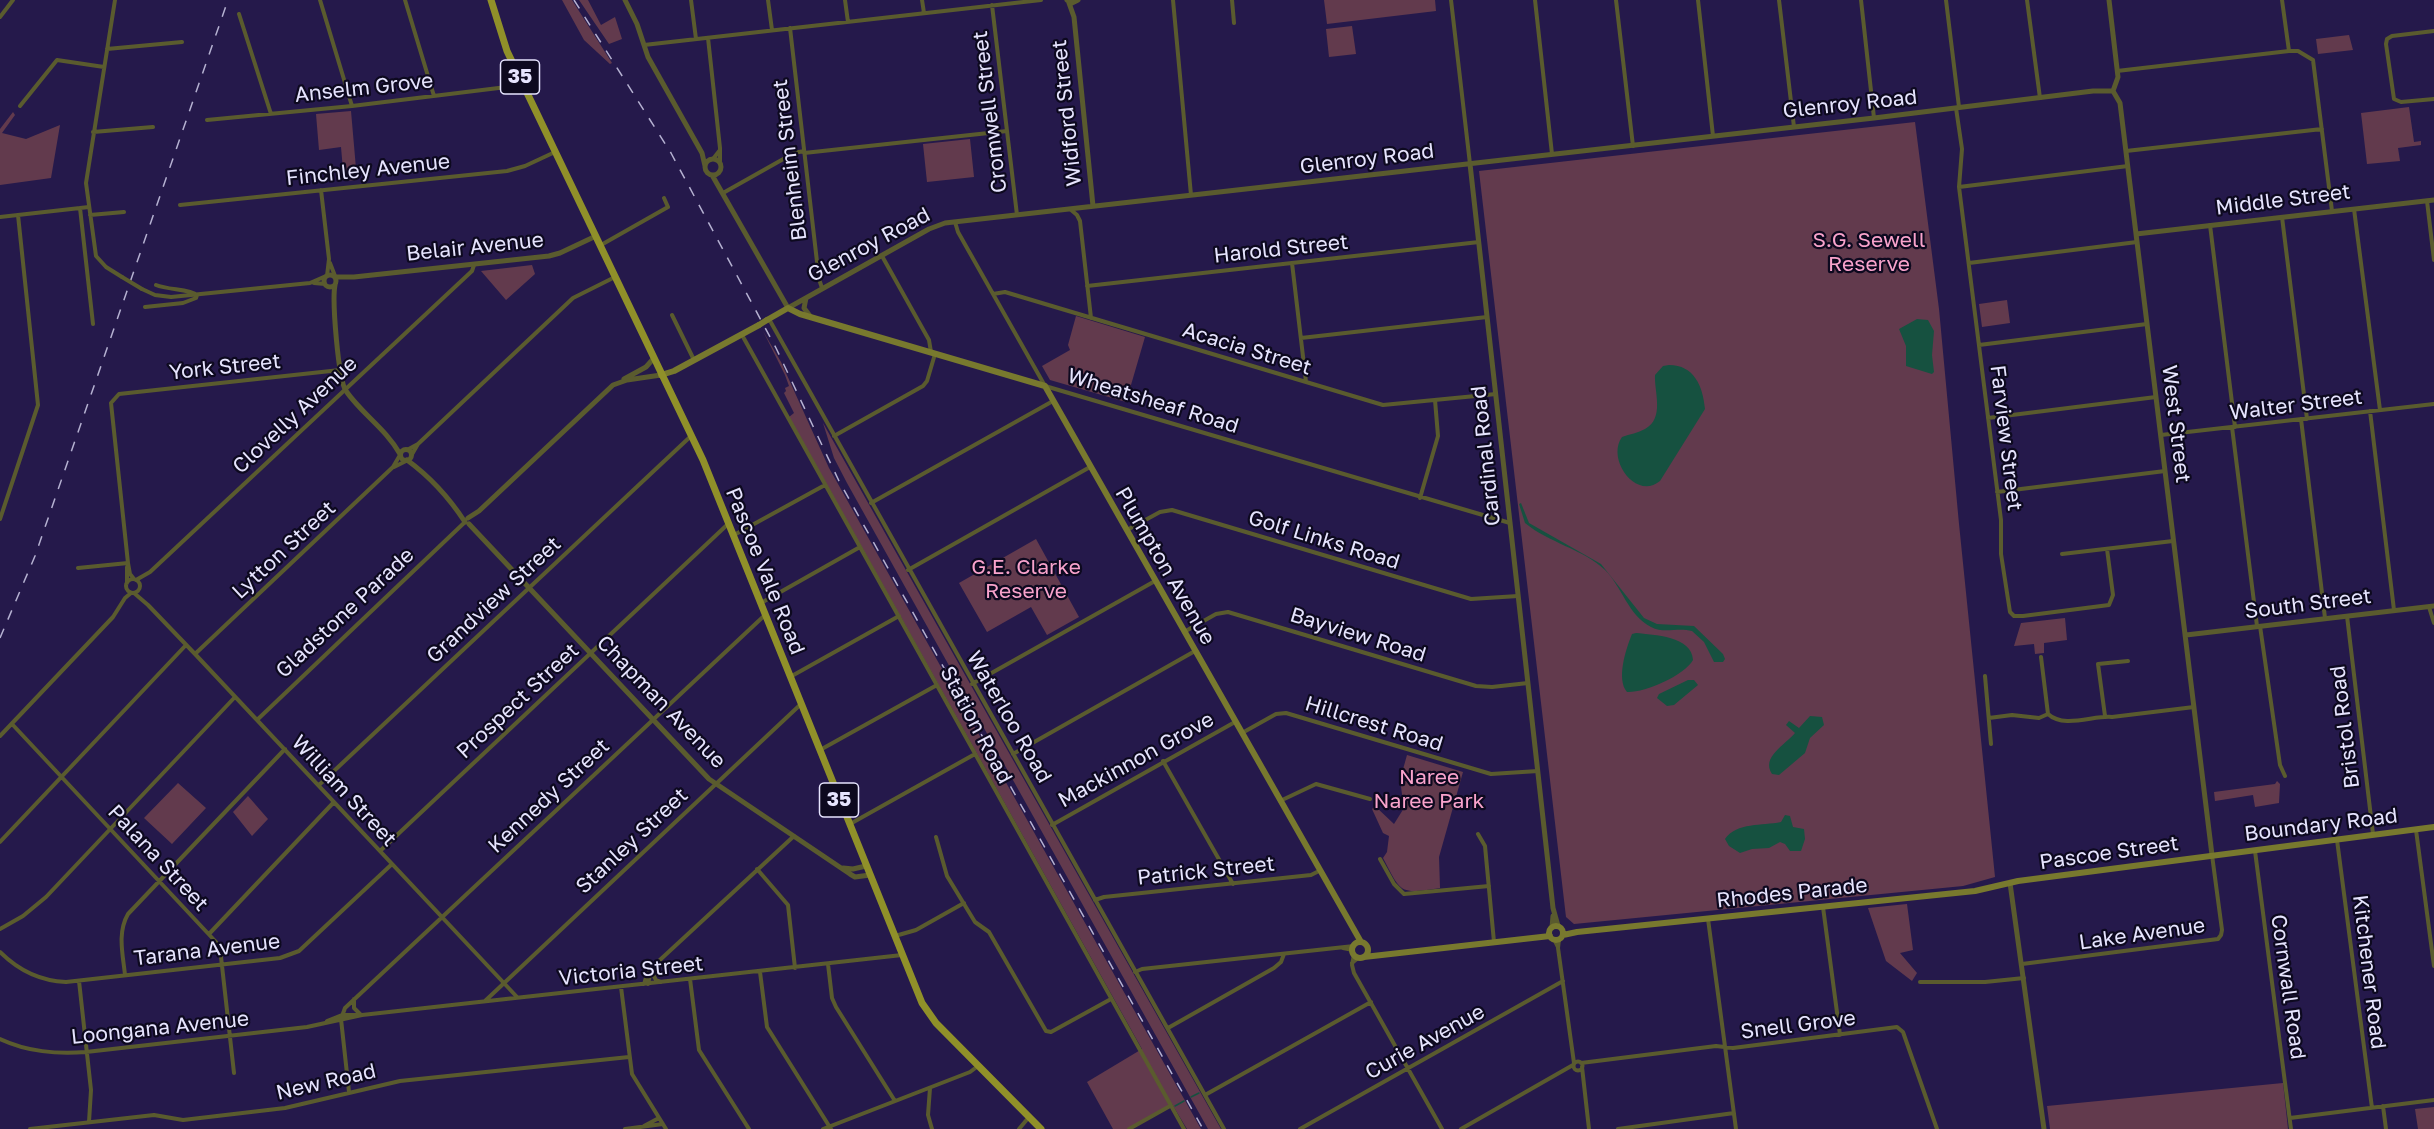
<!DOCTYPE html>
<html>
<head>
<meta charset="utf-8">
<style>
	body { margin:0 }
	canvas { display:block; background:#25194b }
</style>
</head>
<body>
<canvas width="2434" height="1129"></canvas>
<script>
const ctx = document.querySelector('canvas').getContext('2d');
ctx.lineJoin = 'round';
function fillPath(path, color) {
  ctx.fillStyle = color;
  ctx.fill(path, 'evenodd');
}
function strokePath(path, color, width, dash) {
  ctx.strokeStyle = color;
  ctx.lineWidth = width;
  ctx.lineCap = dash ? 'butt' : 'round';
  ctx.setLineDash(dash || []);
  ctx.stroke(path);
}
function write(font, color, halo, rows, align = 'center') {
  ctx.font = font + ' "Golos Text",sans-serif';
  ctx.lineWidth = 4.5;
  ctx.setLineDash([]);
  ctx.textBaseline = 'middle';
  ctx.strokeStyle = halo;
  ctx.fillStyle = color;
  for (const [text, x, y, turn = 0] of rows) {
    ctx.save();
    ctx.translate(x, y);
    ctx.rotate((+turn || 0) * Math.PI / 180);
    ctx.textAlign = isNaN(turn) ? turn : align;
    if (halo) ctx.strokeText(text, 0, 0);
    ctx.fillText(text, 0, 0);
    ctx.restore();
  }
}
const green = new Path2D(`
	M 562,0 L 572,0 L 612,63 L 610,64 L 584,40 Z
	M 579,0 L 588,0 L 601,25 L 615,17 L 622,39 L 609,44 Z
	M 1324,0 L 1435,0 L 1436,11 L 1327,24 Z
	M 1352,26 L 1356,54 L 1329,57 L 1326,29 Z
	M 2349,35 L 2353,50 L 2318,54 L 2316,39 Z
	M 2409,107 L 2414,142 L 2421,141 L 2421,145 L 2398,148 L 2400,161 L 2367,164 L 2361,113 Z
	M 351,111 L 357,180 L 344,181 L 341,147 L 319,150 L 316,114 Z
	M 13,112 L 15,115 L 2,133 L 26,139 L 60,125 L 51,178 L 0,185 L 0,129 Z
	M 1915,122 L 1939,309 L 1959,524 L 1995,877 L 1963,886 L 1574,924 L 1566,917 L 1479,171 Z
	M 970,139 L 974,177 L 927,182 L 923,144 Z
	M 532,265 L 535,274 L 506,300 L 481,271 Z
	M 2007,300 L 2010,323 L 1982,327 L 1979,304 Z
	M 1076,316 L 1145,337 L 1126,402 L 1050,380 L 1042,366 L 1070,350 L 1068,345 Z
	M 763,331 L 781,362 L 829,468 L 1201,1129 L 1187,1129 L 1172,1104 L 1129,1129 L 1113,1129 L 1087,1082 L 1142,1049 L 789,417 L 794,413 L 784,393 L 786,391 L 785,388 L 789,386 L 785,375 Z
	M 823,423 L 1221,1129 L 1208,1129 L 847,483 L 834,458 Z
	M 1036,539 L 1079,617 L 1047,635 L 1031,607 L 987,632 L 959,583 Z
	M 2065,618 L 2067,640 L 2044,643 L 2044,653 L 2035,654 L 2034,644 L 2014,646 L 2021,623 Z
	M 1407,755 L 1463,772 L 1439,857 L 1440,888 C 1399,894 1402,894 1383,858 L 1387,852 L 1389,836 L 1383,833 L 1372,809 L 1375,806 L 1394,824 L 1404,808 L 1400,780 Z
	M 2277,781 L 2280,784 L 2279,803 L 2255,807 L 2253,795 L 2215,801 L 2214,792 L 2275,784 Z
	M 178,783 L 206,808 L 172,844 L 144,818 Z
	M 248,796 L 268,819 L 252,836 L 233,812 Z
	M 1907,904 L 1913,950 L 1900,953 L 1917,973 L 1912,981 L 1886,961 L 1868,908 Z
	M 2283,1083 L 2288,1129 L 2050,1129 L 2047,1106 Z
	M 2434,1107 L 2434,1129 L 2418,1129 L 2415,1109 Z`);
const water = new Path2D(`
	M 1917,319 L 1928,320 L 1934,331 L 1932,355 L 1934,372 L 1932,374 L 1906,366 L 1906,346 L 1899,329 Z
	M 1669,365 C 1694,365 1703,386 1705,409 L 1660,481 C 1636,501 1606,459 1622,437 C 1630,434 1638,433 1645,429 C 1665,418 1654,392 1655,375 L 1663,366 Z
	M 1521,503 L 1529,523 L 1601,564 L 1644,618 L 1657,624 L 1694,626 L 1723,654 L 1725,659 L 1723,662 L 1714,662 L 1704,642 L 1692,631 C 1677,627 1665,634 1651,627 C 1628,615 1622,587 1605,570 C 1583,549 1549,543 1525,523 L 1519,504 Z
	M 1636,633 C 1654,635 1692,636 1693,660 C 1684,676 1644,693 1627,692 C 1616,679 1626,649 1632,634 Z
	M 1688,680 L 1694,680 L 1698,685 L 1674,705 L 1667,706 L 1657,698 L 1659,694 Z
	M 1810,716 L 1822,717 L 1824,725 L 1810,738 L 1805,753 L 1779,775 L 1772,774 C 1761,757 1785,745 1795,733 L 1786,725 L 1789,721 L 1799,728 Z
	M 1785,815 L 1790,816 L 1793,827 L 1804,829 L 1805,839 L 1801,851 L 1790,851 L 1785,844 L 1780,842 L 1769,848 L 1752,849 L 1740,853 L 1729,846 L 1725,839 C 1737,822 1762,826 1781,822 Z`);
const stream = new Path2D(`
	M 1191,1097 L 1199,1093
	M 1175,1106 L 1184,1101`);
const minor = new Path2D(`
	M 115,0 L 86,183 L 96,256 L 106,267 L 122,277
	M 320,0 L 352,106
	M 405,0 L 434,96
	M 691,0 L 696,39
	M 768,0 L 772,30
	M 845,0 L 848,22
	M 922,0 L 924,13
	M 1173,0 L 1191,195
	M 1232,0 L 1234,23
	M 1451,0 L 1470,164
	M 1535,0 L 1552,154
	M 1616,0 L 1633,146
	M 1698,0 L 1713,136
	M 1779,0 L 1794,127
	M 1861,0 L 1874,118
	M 1946,0 L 1959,107
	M 2027,0 L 2040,98
	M 2282,0 L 2289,51 L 2298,51 L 2313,60 L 2332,211
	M 992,5 L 1017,215
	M 239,14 L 271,114
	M 0,17 L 13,0
	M 790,28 L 819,279 L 822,288
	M 2434,31 L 2392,36 L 2387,39 L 2386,44 L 2394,99 L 2401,102 L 2434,99
	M 708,38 L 720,148 L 720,163
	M 644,45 L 1041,0
	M 107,49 L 182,42
	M 2117,71 L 2289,51
	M 20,106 L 57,60 L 104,67
	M 1956,108 L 1962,149 L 1959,187 L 2001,520 L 2001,554 L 2010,612 L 2014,616 L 2023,616 L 2109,605 L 2113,595 L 2107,549
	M 207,120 L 352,106 L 523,85
	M 93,132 L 153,127
	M 2126,151 L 2322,129
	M 804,153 L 1007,131
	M 713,159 L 720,150
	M 1959,187 L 2128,166
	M 321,190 L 329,259 L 327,276
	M 723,193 L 794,153 L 804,151
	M 2427,201 L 2434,260
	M 180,205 L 507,171 L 525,166 L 555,152
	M 80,208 L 93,324
	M 1070,209 L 1077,215 L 1080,221 L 1091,318
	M 2354,209 L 2380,410
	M 90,215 L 124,212
	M 0,217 L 89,207
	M 2282,217 L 2307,419
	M 955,222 L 958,232 L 1045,386 L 1510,523
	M 2210,225 L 2235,427
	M 601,245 L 668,207 L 664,198
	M 882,256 L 929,340 L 931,352
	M 330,263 L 335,276
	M 1292,263 L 1306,382
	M 1969,263 L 2137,242
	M 314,283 L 325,284
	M 1087,286 L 1479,242
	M 142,289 L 155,295 L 171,297 L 310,283 L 326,276
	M 993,294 L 1005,292 L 1383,405 L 1496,394
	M 145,307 L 183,303 L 196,298 L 197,295 C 190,289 168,290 156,285
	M 672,315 L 694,360
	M 769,319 L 1224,1129
	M 742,335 L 1184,1129
	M 1301,338 L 1487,317
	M 1979,345 L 2147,324
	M 2370,411 L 2394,610
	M 1988,418 L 2156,397
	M 2301,419 L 2325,618
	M 2232,427 L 2257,626
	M 2161,435 L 2434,404
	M 834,436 L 923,386 L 927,381 L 935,354
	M 407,450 L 418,444 L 573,298 L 615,277
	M 411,456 L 418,444
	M 394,467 L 406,461
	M 1997,492 L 2165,471
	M 1420,498 L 1438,436 L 1435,400
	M 871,503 L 1053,401
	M 0,519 L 38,405 L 18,215
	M 1127,530 L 1160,512 L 1172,510 L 1471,599 L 1518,596
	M 734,535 L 825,485
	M 2062,554 L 2173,541
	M 78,568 L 128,563
	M 908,570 L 1090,467
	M126 586a7 7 0 1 1 14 0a7 7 0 1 1-14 0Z
	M 134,579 L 130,574 L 128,563 L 111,403 L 119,394 L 340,370
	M 136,580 L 150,572 L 472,271 L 474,265
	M 127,583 L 127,567
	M 134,593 L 148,605 L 195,654 L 517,997
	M 761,603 L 860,547
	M 2429,607 L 2434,623
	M 2347,616 L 2373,834
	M 2260,626 L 2280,765 L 2285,776
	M 1184,632 L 1216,614 L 1228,612 L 1476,686 L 1492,687 L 1528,683
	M 195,654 L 393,467 L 400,455
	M 2041,657 L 2048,714
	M 1985,676 L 1991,744
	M 790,677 L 899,616
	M 972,684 L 1155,581
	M 2105,716 L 2098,664 L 2128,661
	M 1989,718 L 2012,715 L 2039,718 L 2048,714 C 2064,729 2094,715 2112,717 L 2194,707
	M 257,720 L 465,522
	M 12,724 L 216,942 L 220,948 L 234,1073
	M 1242,733 L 1276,714 L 1286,713 L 1491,774 L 1538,771
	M 0,736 L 113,617 L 125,598 L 131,593
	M 820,750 L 937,685
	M 1013,754 L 1195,651
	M 1163,761 L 1233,884
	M 319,785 L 691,436
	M 1280,801 L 1316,784 L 1370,799
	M 850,824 L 975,754
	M 1052,825 L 1235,722
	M 2416,830 L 2434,966
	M 1478,834 L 1485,846 L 1494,942
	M 936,837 L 947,876 L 975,922 L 989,932 L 1046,1031 L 1051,1032 L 1111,999
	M 2337,840 L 2372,1108
	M 0,842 L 186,645
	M 380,851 L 728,524
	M 2255,851 L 2291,1129
	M 1380,859 L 1394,884 L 1404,894 L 1489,886
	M 757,869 L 788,905 L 795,968
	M 1095,900 L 1104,897 L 1311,875 L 1319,871
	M 1823,907 L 1840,1035
	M 1708,919 L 1736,1129
	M 0,929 L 23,916 L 46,897 L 235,697
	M 209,934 L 334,802
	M 895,936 L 916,930 L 964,903
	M 1554,939 L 1558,947
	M 1559,939 L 1558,948 L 1574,1063
	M 1343,948 L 1353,950
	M 0,952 C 19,971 40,981 66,982 L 280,958 L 299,951 L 392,864
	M 1354,954 L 1352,965 L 1354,973 L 1442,1129
	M 1352,963 L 1359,957
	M 828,964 L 832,998 L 836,1007 L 895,1101
	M 2022,964 L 2218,939 L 2221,935 L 2222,930 L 2212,855
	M 651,971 L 656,980 L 661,982
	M 760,972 L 767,1027 L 831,1129
	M 1135,972 L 1142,969 L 1354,946
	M 125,975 C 123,955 117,933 128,914 L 285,749
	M 690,979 L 699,1050 L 749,1129
	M 79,981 L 91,1090 L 89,1122
	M 1920,982 L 1985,982 L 2024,978
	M 644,984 L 648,971 L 794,836
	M 648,984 L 651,970
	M 621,987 L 632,1074 L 666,1129
	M 354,999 L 354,1008 L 361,1015
	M 485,1001 L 801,704
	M 327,1021 L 342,1015 L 358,1015
	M 1168,1028 L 1274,968 L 1281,962 L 1284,954
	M 0,1039 C 28,1052 56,1054 86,1052 L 307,1027 L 362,1015 L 902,955
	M1573.5 1066a4.5 4.5 0 1 1 9 0a4.5 4.5 0 1 1-9 0Z
	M 1581,1063 L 1716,1046 L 1733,1048 L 1897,1027 L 1903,1032 L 1937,1129
	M 1582,1067 L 1589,1129
	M 930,1088 L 928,1115 L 932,1129
	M 349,1092 L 341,1019 L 345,1008 L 765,615
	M 1205,1095 L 1371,1002
	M 2383,1106 L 2386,1129
	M 2290,1118 L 2434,1100
	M 644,1126 L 659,1118
	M 30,1129 L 154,1115 L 183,1120 L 285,1108 L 400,1081 L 629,1057
	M 625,1129 L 663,1124
	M 823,1129 L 970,1072 L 978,1066
	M 1019,1129 L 1029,1117
	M 1129,1129 L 1170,1106
	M 1300,1129 L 1563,981
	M 1461,1129 L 1573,1065
	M 1618,1129 L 1734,1113`);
const tertiary = new Path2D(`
	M 625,0 L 637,24 L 648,57 L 702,153 L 705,166
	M 1067,0 L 1072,3 L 1078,0
	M 2109,0 L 2118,77 L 2113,91
	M 1069,3 L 1074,17 L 1093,206
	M 2113,91 L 2120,103 L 2212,855
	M705 167a8 8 0 1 1 16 0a8 8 0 1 1-16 0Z
	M 1470,164 L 1553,908 L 1558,926
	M 712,175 L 788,308 L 929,229 L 945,223 L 1874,118 L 2093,91 L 2113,91
	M 2136,234 L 2434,200
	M324 281a6 6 0 1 1 12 0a6 6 0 1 1-12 0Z
	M 335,277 L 354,277 L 549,256 L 560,253 L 596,236
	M 335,285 C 332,300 338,379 346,391 C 362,414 386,429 400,454
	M 806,298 L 804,308 L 810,316
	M 624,379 L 646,367 L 654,358
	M400.5 455a5.5 5.5 0 1 1 11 0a5.5 5.5 0 1 1-11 0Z
	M 407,460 C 429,476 450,499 465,522
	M 468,518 L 479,511 L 613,385 L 627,380 L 661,375
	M 469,524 L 709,779 L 850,874 L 855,877 L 870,875
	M 2186,635 L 2434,606
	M 843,868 L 853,869 L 866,866
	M 2010,883 L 2044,1129
	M 1552,928 L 1553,916`);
const secondary = new Path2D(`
	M 767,320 L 788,308 L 800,314 L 1045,386 L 1361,942
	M 661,375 L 674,371 L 759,325
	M1549 933a7 7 0 1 1 14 0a7 7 0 1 1-14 0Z
	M 1563,935 L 1577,932 L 1975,891 L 2018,881 L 2434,827
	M1352 950a8 8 0 1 1 16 0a8 8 0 1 1-16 0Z
	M 1364,957 L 1550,936`);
const primary = new Path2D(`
	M 491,0 L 507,51 L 703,460 L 922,1003 L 936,1023 L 1041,1129`);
const rail = new Path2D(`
	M 574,0 L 671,153 L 776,348 L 839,481 L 1203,1129
	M 0,638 L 35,556 L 228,0`);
const minorBridge = new Path2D(`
	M 122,277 L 142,289`);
const secondaryBridge = new Path2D(`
	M 759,325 L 767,320`);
const shields = [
	[520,77,39],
	[839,800,39]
];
const shieldNames = [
	["35",520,77],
	["35",839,800]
];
const streetNames = [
	["Anselm Grove",364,88,-6],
	["Glenroy Road",1850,104,-6],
	["Cromwell Street",990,112,-97],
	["Widford Street",1067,113,-96],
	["Glenroy Road",1367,159,-7],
	["Blenheim Street",790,160,-97],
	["Finchley Avenue",368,170,-6],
	["Middle Street",2283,200,-7],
	["Glenroy Road",869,245,-28],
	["Belair Avenue",475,247,-6],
	["Harold Street",1281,249,-6],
	["Acacia Street",1247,349,17],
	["York Street",225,367,-6],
	["Wheatsheaf Road",1153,401,17],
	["Walter Street",2296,405,-7],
	["Clovelly Avenue",295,415,-43],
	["West Street",2176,424,83],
	["Farview Street",2006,438,83],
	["Cardinal Road",1486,456,-96],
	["Golf Links Road",1324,540,17],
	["Lytton Street",284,550,-43],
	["Plumpton Avenue",1165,566,60],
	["Pascoe Vale Road",765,571,68],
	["Grandview Street",494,600,-43],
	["South Street",2308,604,-7],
	["Gladstone Parade",345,613,-43],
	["Bayview Road",1358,635,17],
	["Prospect Street",518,701,-43],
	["Chapman Avenue",661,702,46],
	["Waterloo Road",1009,717,60],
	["Hillcrest Road",1374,724,17],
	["Station Road",976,725,62],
	["Bristol Road",2345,727,-97],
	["Mackinnon Grove",1136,760,-29],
	["William Street",344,791,47],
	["Kennedy Street",549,796,-43],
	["Boundary Road",2321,825,-7],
	["Stanley Street",632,841,-43],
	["Pascoe Street",2109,853,-8],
	["Palana Street",158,858,47],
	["Patrick Street",1206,871,-6],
	["Rhodes Parade",1792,893,-6],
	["Lake Avenue",2142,934,-8],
	["Tarana Avenue",207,950,-7],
	["Victoria Street",631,971,-6],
	["Kitchener Road",2369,972,83],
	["Cornwall Road",2288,987,82],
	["Snell Grove",1798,1025,-7],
	["Loongana Avenue",160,1028,-6],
	["Curie Avenue",1425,1042,-29],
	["New Road",326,1082,-13]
];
const parkNames = [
	["S.G. Sewell",1869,240],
	["Reserve",1869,264],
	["G.E. Clarke",1026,567],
	["Reserve",1026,591],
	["Naree",1429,777],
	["Naree Park",1429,801]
];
fillPath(green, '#623a4d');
fillPath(water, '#165140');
strokePath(stream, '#165140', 1.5);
strokePath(minor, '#5a5b2e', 4);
strokePath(tertiary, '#5a5b2e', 5);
strokePath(secondary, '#78792e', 6);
strokePath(primary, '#909029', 7);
strokePath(rail, '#b5b1d1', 1.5, [10, 10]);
strokePath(minorBridge, '#5a5b2e', 4);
strokePath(secondaryBridge, '#78792e', 6);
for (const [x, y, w] of shields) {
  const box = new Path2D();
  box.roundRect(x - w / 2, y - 17, w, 34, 4.5);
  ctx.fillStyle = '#0d091f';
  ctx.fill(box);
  strokePath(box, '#e6e4fe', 1.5);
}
write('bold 20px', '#e6e4fe', null, shieldNames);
write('21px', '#e6e4fe', '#0d091f', streetNames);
write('21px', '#f9a3cc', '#0d091f', parkNames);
</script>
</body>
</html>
